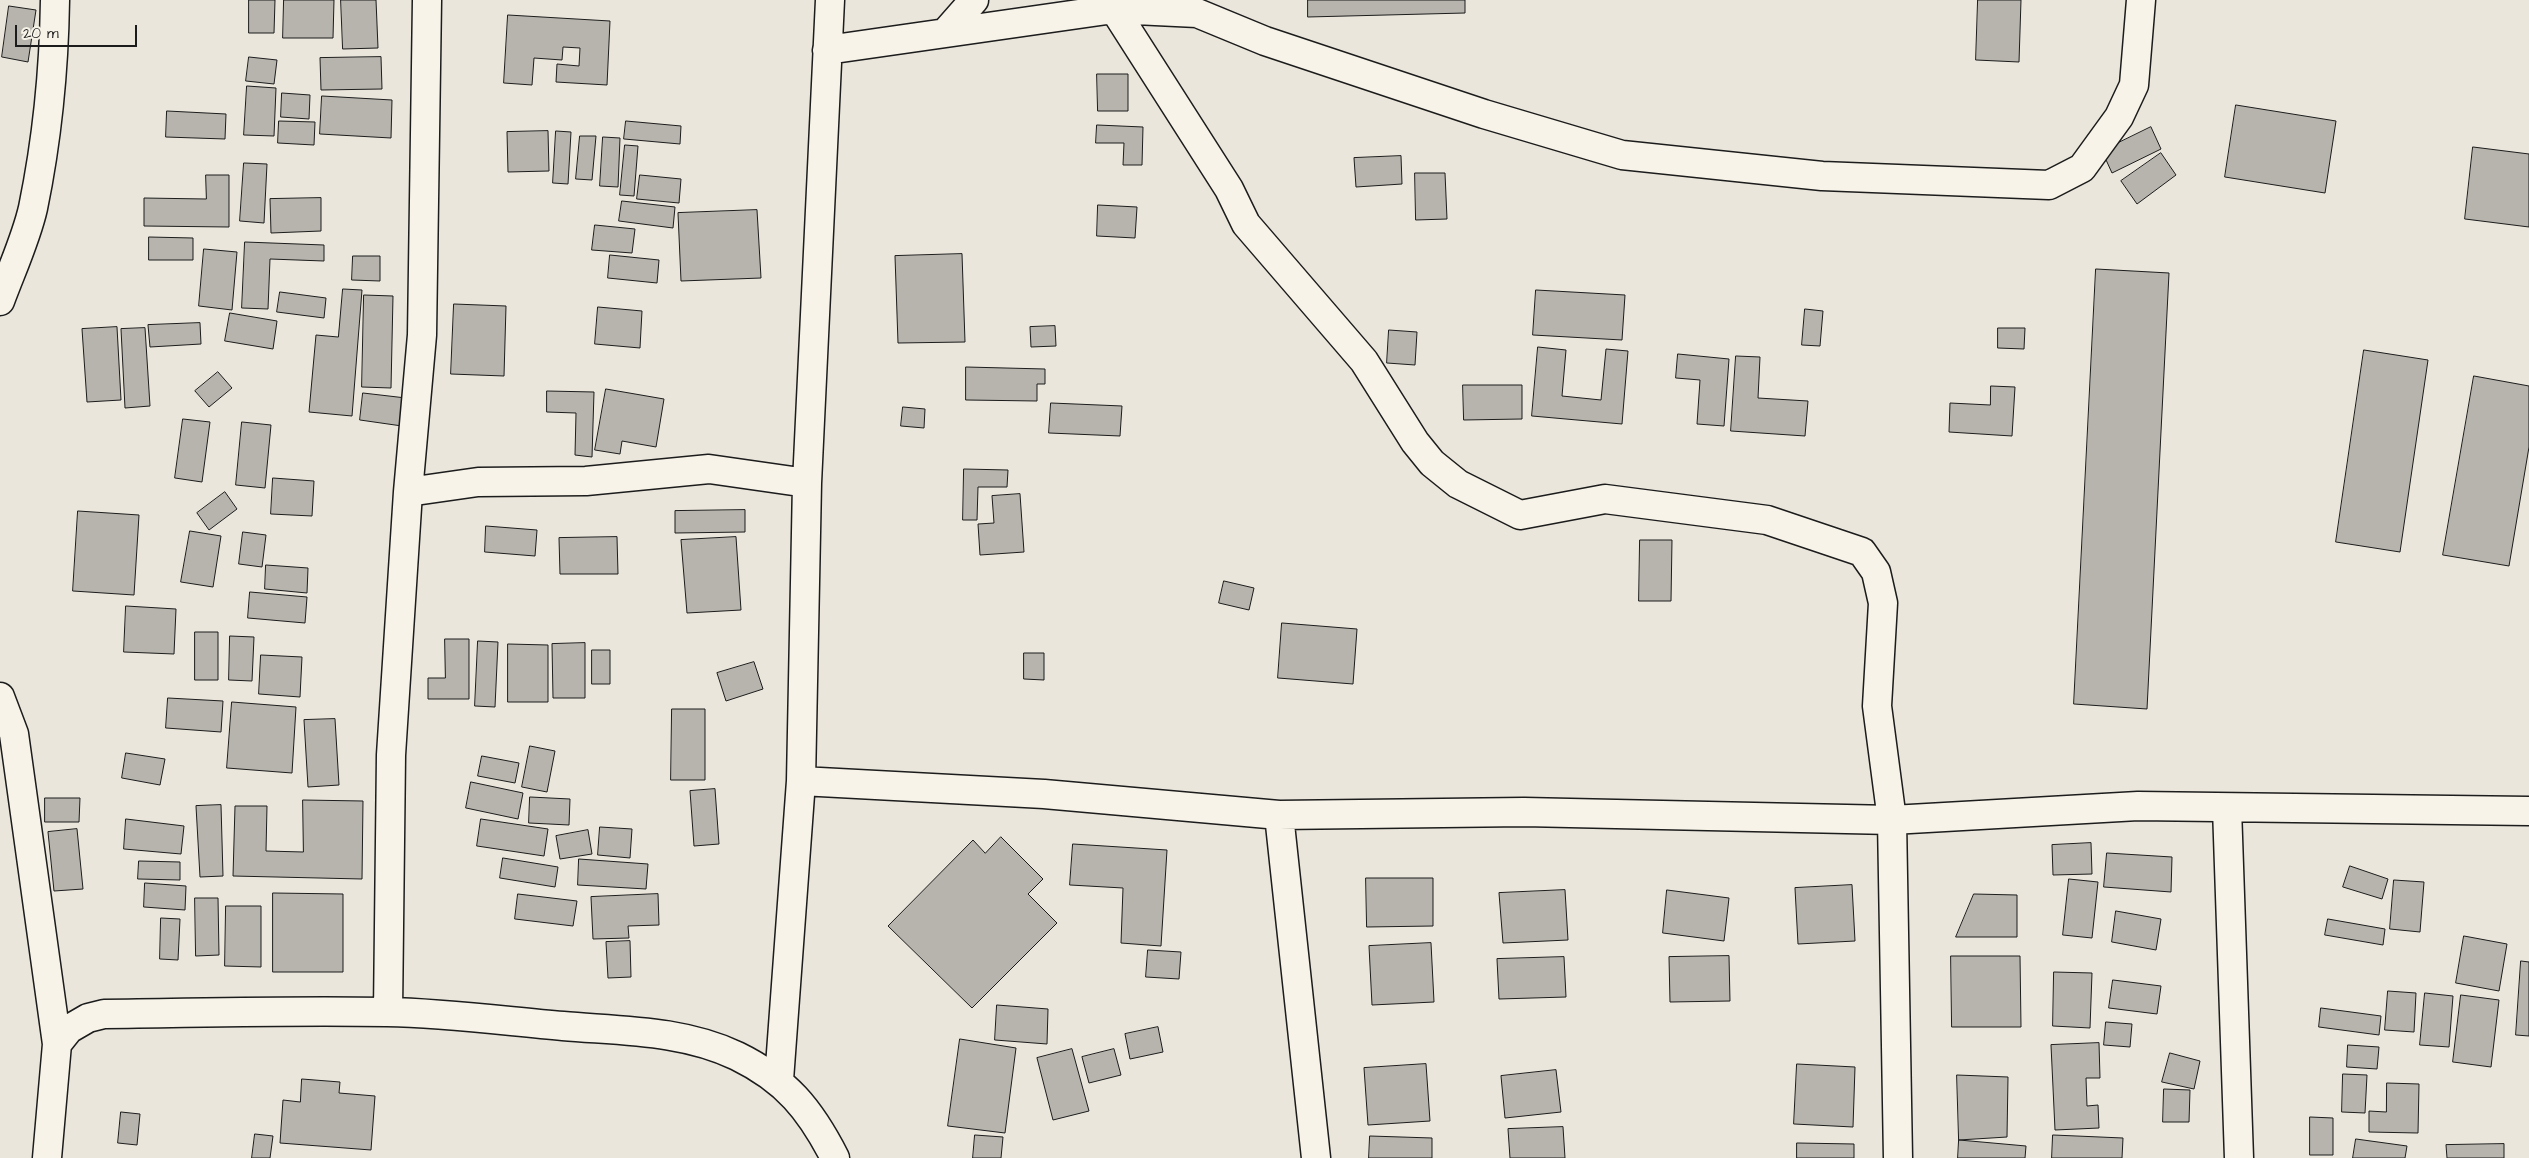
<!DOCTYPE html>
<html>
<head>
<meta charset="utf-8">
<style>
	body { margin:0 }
	#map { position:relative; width:2529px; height:1158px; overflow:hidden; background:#eae6dc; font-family:"Architects Daughter",sans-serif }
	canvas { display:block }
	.scale { position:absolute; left:15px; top:25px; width:122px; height:22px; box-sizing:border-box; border:2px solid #1c1c1c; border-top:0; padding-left:6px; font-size:15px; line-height:18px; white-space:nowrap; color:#1c1c1c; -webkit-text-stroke:4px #f7f3e8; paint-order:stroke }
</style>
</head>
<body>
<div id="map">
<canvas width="2529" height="1158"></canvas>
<div class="scale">20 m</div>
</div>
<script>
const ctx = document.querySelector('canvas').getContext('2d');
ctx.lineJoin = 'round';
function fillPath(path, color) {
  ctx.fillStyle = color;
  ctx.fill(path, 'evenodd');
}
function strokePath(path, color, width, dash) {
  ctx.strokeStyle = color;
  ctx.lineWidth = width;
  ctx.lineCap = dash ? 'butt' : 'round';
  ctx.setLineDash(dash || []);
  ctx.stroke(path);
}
const building = new Path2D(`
	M 249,0 L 275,0 L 274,33 L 249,33 Z
	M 284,0 L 334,0 L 333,38 L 283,38 Z
	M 341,0 L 376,0 L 378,48 L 343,49 Z
	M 1308,0 L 1465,0 L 1465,13 L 1308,17 Z
	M 1978,0 L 2021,0 L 2019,62 L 1976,60 Z
	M 9,6 L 36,10 L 28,62 L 2,57 Z
	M 508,15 L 610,21 L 607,85 L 556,82 L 557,64 L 579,66 L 580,48 L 563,47 L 562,60 L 534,58 L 532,85 L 504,83 Z
	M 249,57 L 277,60 L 274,84 L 246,81 Z
	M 381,57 L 382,89 L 321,90 L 320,58 Z
	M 1097,74 L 1128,74 L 1128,111 L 1098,111 Z
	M 247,86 L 276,88 L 274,136 L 244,135 Z
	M 282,93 L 310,95 L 309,119 L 281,117 Z
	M 322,96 L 392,100 L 391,138 L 320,134 Z
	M 2236,105 L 2336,121 L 2325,193 L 2225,177 Z
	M 167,111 L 226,114 L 225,139 L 166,137 Z
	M 279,121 L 315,122 L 314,145 L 278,143 Z
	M 626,121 L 681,126 L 680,144 L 624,139 Z
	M 1097,125 L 1143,127 L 1142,165 L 1123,165 L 1124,143 L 1096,143 Z
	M 2151,127 L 2161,149 L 2112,173 L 2102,151 Z
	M 548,131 L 549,171 L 508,172 L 507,132 Z
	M 556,131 L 571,132 L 568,184 L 553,183 Z
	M 580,136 L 596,136 L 592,180 L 576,179 Z
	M 603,137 L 620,138 L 618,187 L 600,186 Z
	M 625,145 L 638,146 L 634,196 L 620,195 Z
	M 2473,147 L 2529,154 L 2529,227 L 2465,219 Z
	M 2161,153 L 2176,175 L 2137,204 L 2121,181 Z
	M 1401,156 L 1402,184 L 1356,187 L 1354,158 Z
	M 244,163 L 267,164 L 264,223 L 240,221 Z
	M 1415,173 L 1445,173 L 1447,219 L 1416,220 Z
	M 206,175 L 229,175 L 229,227 L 144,226 L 144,198 L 206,199 Z
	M 640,175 L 681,179 L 679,203 L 637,199 Z
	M 321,198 L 321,231 L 271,233 L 270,199 Z
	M 622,201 L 675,207 L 673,228 L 619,221 Z
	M 1098,205 L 1137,207 L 1135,238 L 1097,236 Z
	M 757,210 L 761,278 L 681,281 L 678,213 Z
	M 595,225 L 635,229 L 632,253 L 592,250 Z
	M 149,237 L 193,238 L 193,260 L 149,260 Z
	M 245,242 L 324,245 L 324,261 L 270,259 L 268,309 L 242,308 Z
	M 204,249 L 237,252 L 232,310 L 199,306 Z
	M 962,254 L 965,342 L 898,343 L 895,256 Z
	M 610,255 L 659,260 L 657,283 L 608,278 Z
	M 353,256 L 380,256 L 380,281 L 352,280 Z
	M 2096,269 L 2169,273 L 2147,709 L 2074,704 Z
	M 343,289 L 362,290 L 352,416 L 309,412 L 316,335 L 338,337 Z
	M 1536,290 L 1625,295 L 1622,340 L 1533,335 Z
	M 280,292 L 326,298 L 324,318 L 277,312 Z
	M 364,295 L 393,296 L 391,388 L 362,387 Z
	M 454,304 L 506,306 L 504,376 L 451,374 Z
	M 598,307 L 642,311 L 640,348 L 595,344 Z
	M 1805,309 L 1823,311 L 1820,346 L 1802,345 Z
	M 230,313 L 277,321 L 273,349 L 225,341 Z
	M 200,323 L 201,344 L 150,347 L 148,325 Z
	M 1055,326 L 1056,346 L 1031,347 L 1030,327 Z
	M 117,327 L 121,400 L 87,402 L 82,329 Z
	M 145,328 L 150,406 L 125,408 L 121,329 Z
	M 1998,328 L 2025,328 L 2024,349 L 1998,348 Z
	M 1389,330 L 1417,332 L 1415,365 L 1387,363 Z
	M 1538,347 L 1566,350 L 1562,396 L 1601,400 L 1606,349 L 1628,351 L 1622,424 L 1532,416 Z
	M 2364,350 L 2428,360 L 2400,552 L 2336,542 Z
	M 1678,354 L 1729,359 L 1724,426 L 1697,424 L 1700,380 L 1676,378 Z
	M 1736,356 L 1760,357 L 1758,398 L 1808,401 L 1805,436 L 1731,431 Z
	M 966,367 L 1045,369 L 1045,384 L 1037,384 L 1037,401 L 966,400 Z
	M 218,372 L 232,388 L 209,407 L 195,391 Z
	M 2474,376 L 2529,386 L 2529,447 L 2509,566 L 2443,555 Z
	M 1463,385 L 1522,385 L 1522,419 L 1464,420 Z
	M 1991,386 L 2015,387 L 2012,436 L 1949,432 L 1950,403 L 1990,405 Z
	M 606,389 L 664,399 L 656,447 L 622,441 L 620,454 L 595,450 Z
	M 547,391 L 594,392 L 592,457 L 575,455 L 576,413 L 547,412 Z
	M 363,393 L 406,398 L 402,426 L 360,420 Z
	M 1051,403 L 1122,406 L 1120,436 L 1049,433 Z
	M 903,407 L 925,409 L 924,428 L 901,426 Z
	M 183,419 L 210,422 L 202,482 L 175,478 Z
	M 242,422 L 271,425 L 265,488 L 236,485 Z
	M 964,469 L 1008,470 L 1007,487 L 978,487 L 977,520 L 963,520 Z
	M 273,478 L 314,481 L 312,516 L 271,514 Z
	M 225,492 L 237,509 L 209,530 L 197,513 Z
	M 1020,494 L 1024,552 L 980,555 L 978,524 L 994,523 L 992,496 Z
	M 745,510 L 745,532 L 675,533 L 675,511 Z
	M 78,511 L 139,515 L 134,595 L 73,591 Z
	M 486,526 L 537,530 L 535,556 L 485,552 Z
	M 190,531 L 221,536 L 213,587 L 181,582 Z
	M 243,532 L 266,535 L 262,567 L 239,564 Z
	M 617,537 L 618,574 L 560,574 L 559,538 Z
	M 736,537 L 741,610 L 687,613 L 681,540 Z
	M 1640,540 L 1672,540 L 1671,601 L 1639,601 Z
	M 266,565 L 308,568 L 307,593 L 265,589 Z
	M 1224,581 L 1254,588 L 1249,610 L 1219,603 Z
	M 250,592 L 307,597 L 305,623 L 248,618 Z
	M 126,606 L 176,609 L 174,654 L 124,652 Z
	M 1282,623 L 1357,629 L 1353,684 L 1278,678 Z
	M 195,632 L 218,632 L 218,680 L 195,680 Z
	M 230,636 L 254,637 L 252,681 L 229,680 Z
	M 445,639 L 469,639 L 469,699 L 428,699 L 428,678 L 445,678 Z
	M 478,641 L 498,642 L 495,707 L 475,706 Z
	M 585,643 L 585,698 L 553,698 L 552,644 Z
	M 508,644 L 548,645 L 548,702 L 508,702 Z
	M 592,650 L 610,650 L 610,684 L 592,684 Z
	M 1024,653 L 1044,653 L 1044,680 L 1024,679 Z
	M 261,655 L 302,657 L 300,697 L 259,694 Z
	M 754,662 L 763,689 L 726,701 L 717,673 Z
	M 168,698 L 223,701 L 221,732 L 166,728 Z
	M 232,702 L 296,707 L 292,773 L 227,768 Z
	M 672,709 L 705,709 L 705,780 L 671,780 Z
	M 335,719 L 339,785 L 308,787 L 304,720 Z
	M 530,746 L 555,751 L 547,792 L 522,787 Z
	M 126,753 L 165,759 L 160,785 L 122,778 Z
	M 482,756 L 519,763 L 515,783 L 478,776 Z
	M 471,782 L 523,793 L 518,819 L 466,808 Z
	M 715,789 L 719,844 L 694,846 L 690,791 Z
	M 530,797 L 570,799 L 569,825 L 529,823 Z
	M 45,798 L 80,798 L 79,822 L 45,822 Z
	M 303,800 L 363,801 L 362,879 L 233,876 L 235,806 L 267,806 L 266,851 L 303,852 Z
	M 221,805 L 223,876 L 200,877 L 196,806 Z
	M 126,819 L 184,826 L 181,854 L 124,849 Z
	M 481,819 L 548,829 L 544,856 L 477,846 Z
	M 600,827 L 632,829 L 630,858 L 598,855 Z
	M 77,829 L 83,889 L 54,891 L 48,832 Z
	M 588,830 L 592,854 L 560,859 L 556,836 Z
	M 1001,837 L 1043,879 L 1028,894 L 1057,923 L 972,1008 L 888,926 L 973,840 L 985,853 Z
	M 2091,843 L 2092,874 L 2053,875 L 2052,845 Z
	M 1073,844 L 1167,850 L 1161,946 L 1121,943 L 1123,888 L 1070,885 Z
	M 2107,853 L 2172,857 L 2171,892 L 2104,887 Z
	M 503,858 L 558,867 L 555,887 L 500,878 Z
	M 579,859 L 648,864 L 646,889 L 578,885 Z
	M 139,861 L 180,862 L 180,880 L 138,879 Z
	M 2350,866 L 2388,879 L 2382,899 L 2343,887 Z
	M 1366,878 L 1433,878 L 1433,926 L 1367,927 Z
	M 2069,879 L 2098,882 L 2092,938 L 2063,935 Z
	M 2394,880 L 2424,882 L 2420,932 L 2390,929 Z
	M 145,883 L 186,886 L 185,910 L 144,907 Z
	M 1852,885 L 1855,941 L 1798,944 L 1795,888 Z
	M 1565,890 L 1568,940 L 1503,943 L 1499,893 Z
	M 1667,890 L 1729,898 L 1724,941 L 1663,933 Z
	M 273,893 L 343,894 L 343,972 L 273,972 Z
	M 518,894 L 577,901 L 573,926 L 515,919 Z
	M 658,894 L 659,925 L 628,926 L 629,938 L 593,939 L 591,897 Z
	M 1974,894 L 2017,895 L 2017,937 L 1956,937 Z
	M 195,898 L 218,898 L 219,955 L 196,956 Z
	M 226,906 L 261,906 L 261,967 L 225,966 Z
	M 2116,911 L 2161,919 L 2156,950 L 2112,942 Z
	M 161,918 L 180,919 L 178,960 L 160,959 Z
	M 2328,919 L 2385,929 L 2383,945 L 2325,935 Z
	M 2464,936 L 2507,944 L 2499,991 L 2456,983 Z
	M 630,941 L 631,977 L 608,978 L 606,942 Z
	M 1431,943 L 1434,1002 L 1372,1005 L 1369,946 Z
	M 1148,950 L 1181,952 L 1179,979 L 1146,977 Z
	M 1729,956 L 1730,1001 L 1670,1002 L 1669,957 Z
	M 1951,956 L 2020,956 L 2021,1027 L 1952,1027 Z
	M 1564,957 L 1566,997 L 1499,999 L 1497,959 Z
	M 2521,961 L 2529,962 L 2529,1036 L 2516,1035 Z
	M 2054,972 L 2092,973 L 2090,1028 L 2053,1026 Z
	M 2113,980 L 2161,986 L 2157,1014 L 2109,1008 Z
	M 2388,991 L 2416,993 L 2414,1032 L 2385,1030 Z
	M 2425,993 L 2453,996 L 2449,1047 L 2420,1045 Z
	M 2461,995 L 2499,1000 L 2491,1067 L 2453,1062 Z
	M 997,1005 L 1048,1009 L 1047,1044 L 995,1040 Z
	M 2321,1008 L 2381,1016 L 2379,1035 L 2319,1027 Z
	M 2106,1022 L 2132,1024 L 2130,1047 L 2104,1045 Z
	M 1158,1027 L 1163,1052 L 1130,1059 L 1125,1034 Z
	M 960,1039 L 1016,1048 L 1005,1133 L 948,1126 Z
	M 2099,1043 L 2100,1078 L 2086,1078 L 2087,1106 L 2098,1105 L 2099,1128 L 2055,1130 L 2051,1045 Z
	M 2348,1045 L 2379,1047 L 2377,1069 L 2347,1067 Z
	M 1072,1049 L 1089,1111 L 1053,1120 L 1037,1058 Z
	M 1114,1049 L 1121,1075 L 1089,1083 L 1082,1057 Z
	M 2170,1053 L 2200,1061 L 2194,1089 L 2162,1082 Z
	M 1426,1064 L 1430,1121 L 1368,1125 L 1364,1068 Z
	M 1797,1064 L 1855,1067 L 1853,1127 L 1794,1124 Z
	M 1556,1070 L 1561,1112 L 1505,1118 L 1501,1076 Z
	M 2343,1074 L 2367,1075 L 2365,1113 L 2342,1112 Z
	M 1957,1075 L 2008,1077 L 2007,1137 L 1959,1140 Z
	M 302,1079 L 340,1082 L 339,1093 L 375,1096 L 371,1150 L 280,1143 L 283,1100 L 300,1102 Z
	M 2387,1083 L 2419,1084 L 2418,1133 L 2369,1132 L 2369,1111 L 2386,1112 Z
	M 2164,1089 L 2190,1090 L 2189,1122 L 2163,1122 Z
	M 121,1112 L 140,1114 L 137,1145 L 118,1143 Z
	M 2310,1117 L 2333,1118 L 2333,1155 L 2310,1155 Z
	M 1563,1127 L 1565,1158 L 1510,1158 L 1508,1129 Z
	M 255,1134 L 273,1136 L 270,1158 L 252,1158 Z
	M 975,1135 L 1003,1137 L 1001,1158 L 973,1158 Z
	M 2053,1135 L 2123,1138 L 2122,1158 L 2052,1158 Z
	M 1370,1136 L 1432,1138 L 1432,1158 L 1369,1158 Z
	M 2356,1139 L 2407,1146 L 2405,1158 L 2353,1158 Z
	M 1959,1140 L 2026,1146 L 2025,1158 L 1958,1158 Z
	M 1797,1143 L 1854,1144 L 1854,1158 L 1797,1158 Z
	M 2504,1144 L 2504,1158 L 2447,1158 L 2446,1145 Z`);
const minor = new Path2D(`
	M 1114,9 L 1229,189 L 1246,224 L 1364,361 L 1415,442 L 1432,463 L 1458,484 L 1520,515 L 1605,499 L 1767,520 L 1862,552 L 1876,572 L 1883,603 L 1877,706 L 1892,820 L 1898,1158
	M 945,33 L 974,0
	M 827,50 L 1114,9 L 1197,13 L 1265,41 L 1484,114 L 1622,155 L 1822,176 L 2049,185 L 2082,168 L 2119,117 L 2134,85 L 2141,0
	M 0,301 C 11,271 26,239 33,208 C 47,140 54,70 55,0
	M 408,492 L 478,482 L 586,481 L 709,469 L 807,483
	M 0,697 L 14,734 L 57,1044
	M 801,781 L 1044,794 L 1279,815 L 1524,812 L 1892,820 L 2138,806 L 2529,811
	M 2227,808 L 2239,1158
	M 1279,815 L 1316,1158
	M 388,1012 L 391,755 L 408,492 L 422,335 L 427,0
	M 779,1080 L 801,781 L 807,483 L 830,0
	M 47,1158 L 57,1044 L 69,1029 L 88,1018 L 104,1014 C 198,1013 293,1010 387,1012 C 446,1013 505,1021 563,1026 C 621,1031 683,1030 737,1056 C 786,1080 810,1109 835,1158`);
fillPath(building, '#b6b4ac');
strokePath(building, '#1c1c1c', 1);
strokePath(minor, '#1c1c1c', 31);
strokePath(minor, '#f7f3e8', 28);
</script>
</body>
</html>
